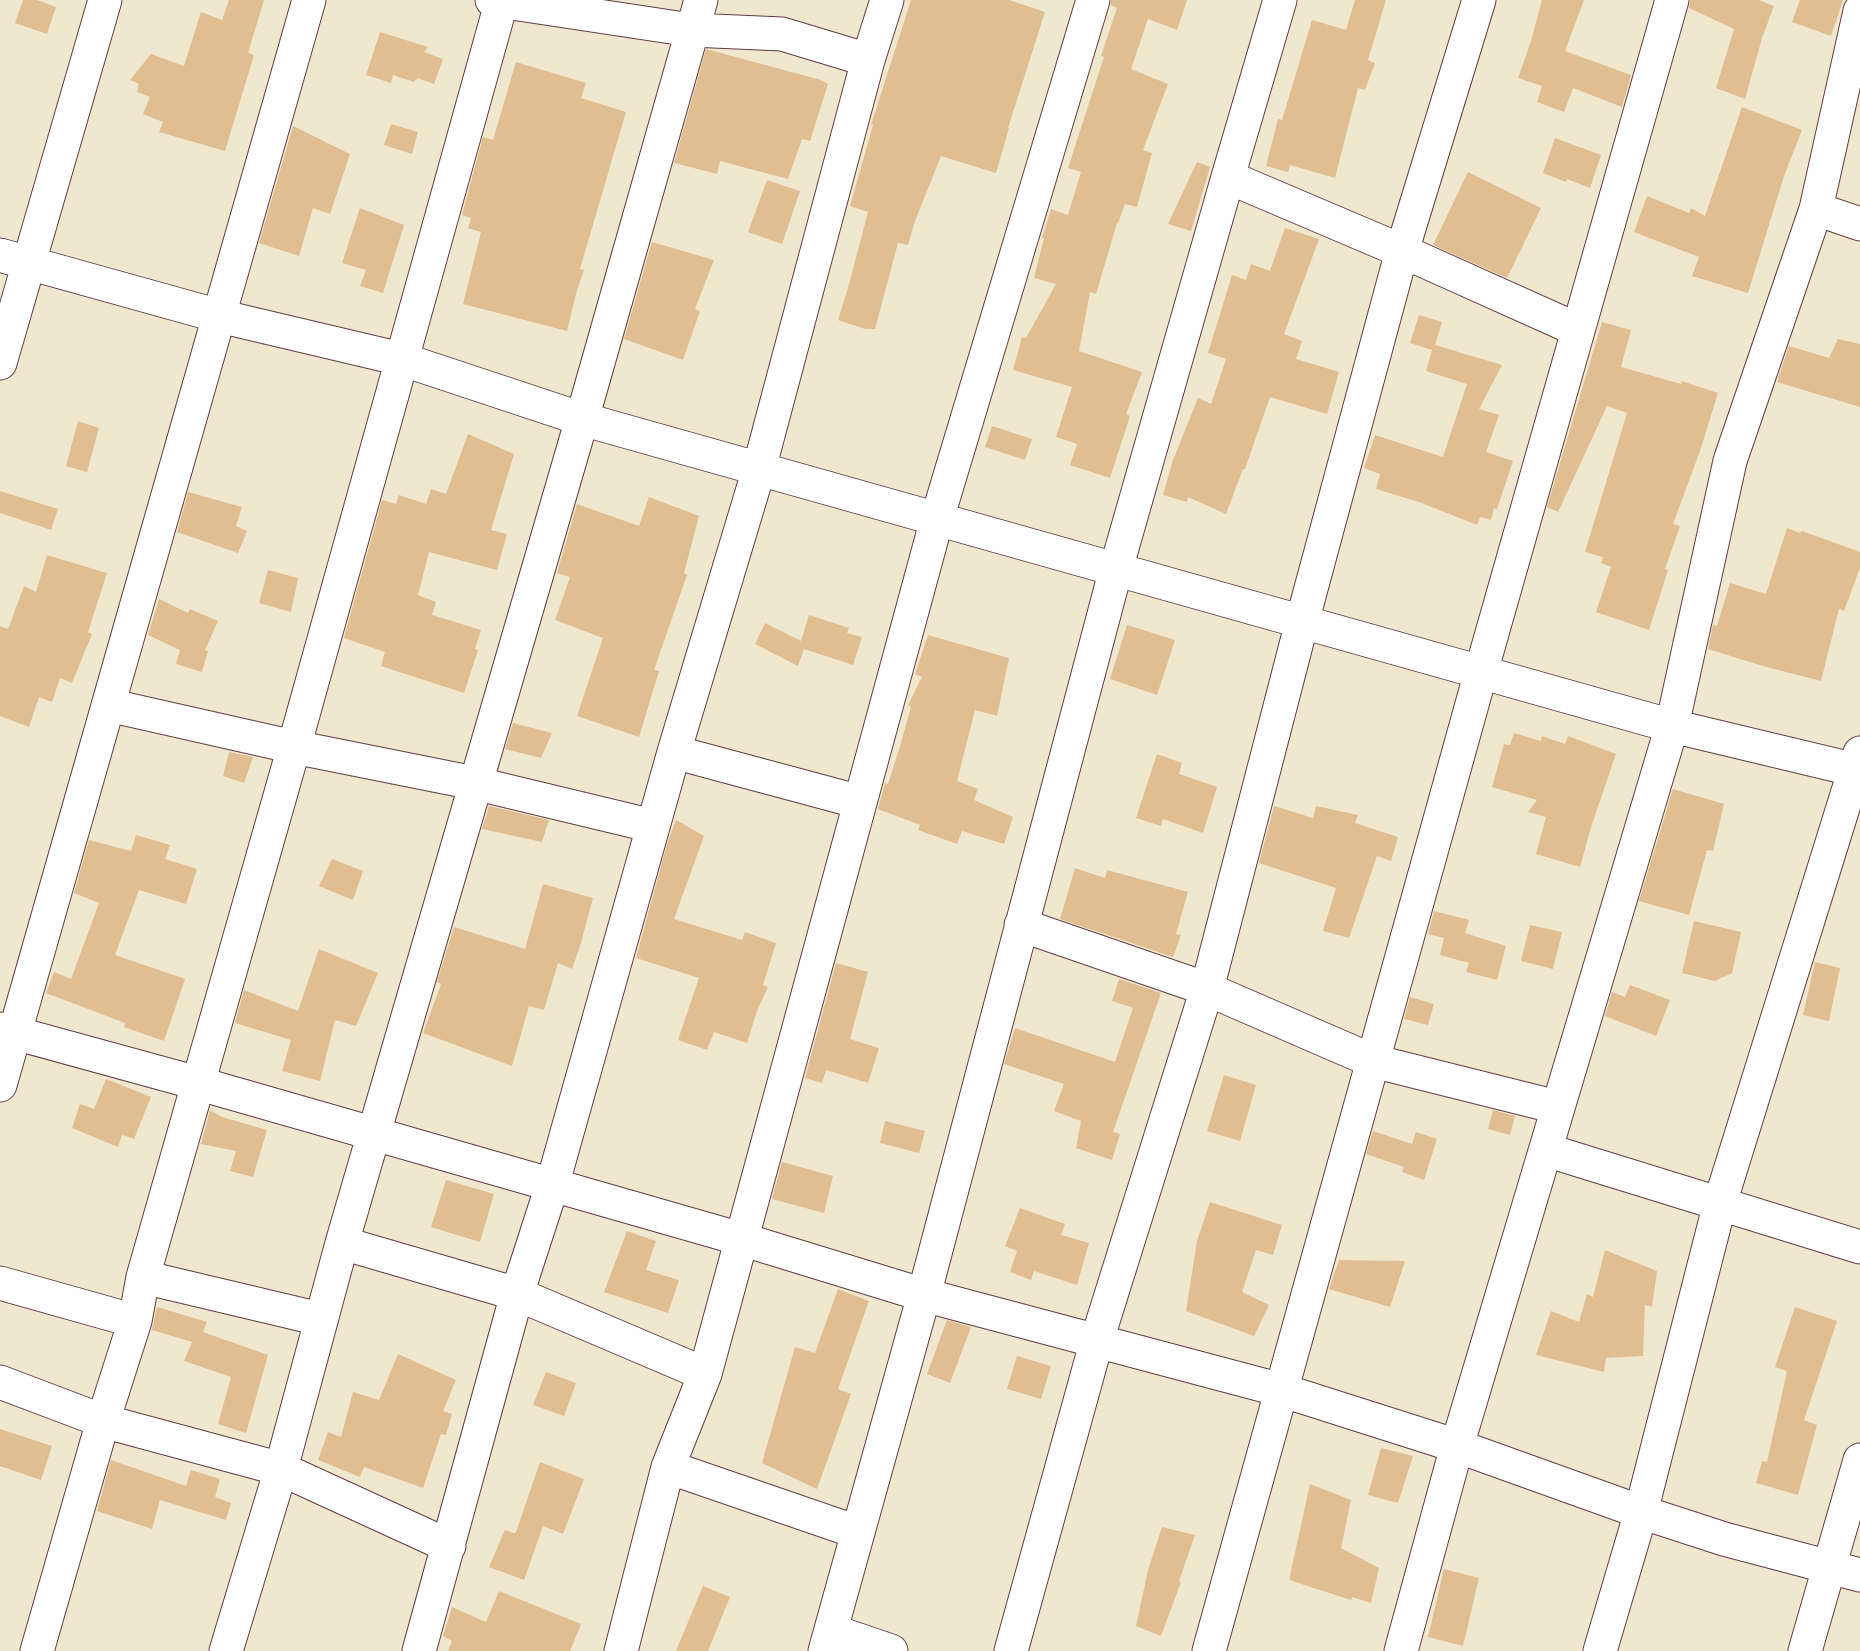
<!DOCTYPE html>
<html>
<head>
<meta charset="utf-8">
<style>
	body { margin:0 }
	canvas { display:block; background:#f0e8ce }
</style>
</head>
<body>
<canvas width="1860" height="1651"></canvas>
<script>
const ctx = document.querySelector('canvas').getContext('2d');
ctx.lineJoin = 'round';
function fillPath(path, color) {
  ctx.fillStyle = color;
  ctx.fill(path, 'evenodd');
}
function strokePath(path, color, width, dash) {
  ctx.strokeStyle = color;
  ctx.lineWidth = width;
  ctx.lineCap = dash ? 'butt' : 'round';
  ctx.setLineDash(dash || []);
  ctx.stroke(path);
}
const building = new Path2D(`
	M 23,0 L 37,0 L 56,7 L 47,34 L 15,23 Z
	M 229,0 L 264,0 L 248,53 L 254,55 L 225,151 L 159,132 L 163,122 L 143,114 L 150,97 L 137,92 L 139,84 L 130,80 L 151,54 L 184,66 L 201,12 L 222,20 Z
	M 911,0 L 1009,0 L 1045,12 L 1008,128 L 1009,128 L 996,173 L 941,156 L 915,221 L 908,245 L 898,243 L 875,329 L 865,329 L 838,320 L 848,288 L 868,212 L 850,206 L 873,125 L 871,125 Z
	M 1111,0 L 1187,0 L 1177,30 L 1148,19 L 1131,69 L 1168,84 L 1143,150 L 1152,153 L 1137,207 L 1125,204 L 1118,223 L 1117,223 L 1096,294 L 1090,292 L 1079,351 L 1142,372 L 1126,414 L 1130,416 L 1110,478 L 1070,465 L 1077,444 L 1056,437 L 1072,387 L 1013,370 L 1022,337 L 1026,338 L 1056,284 L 1034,278 L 1044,238 L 1042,238 L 1051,209 L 1068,215 L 1081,172 L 1068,168 L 1104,57 L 1101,56 L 1117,8 L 1111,5 Z
	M 1355,0 L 1386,0 L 1368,60 L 1375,63 L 1365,90 L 1358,88 L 1335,178 L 1290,165 L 1288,172 L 1266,166 L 1278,119 L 1282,120 L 1312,20 L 1346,30 Z
	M 1542,0 L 1584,0 L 1565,51 L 1631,75 L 1622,107 L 1573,88 L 1564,112 L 1537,102 L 1542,86 L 1518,78 L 1531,41 Z
	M 1690,0 L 1759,0 L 1774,6 L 1762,38 L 1745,99 L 1716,88 L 1734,29 L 1689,8 Z
	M 1800,0 L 1843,0 L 1831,36 L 1792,22 Z
	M 380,32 L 428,47 L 424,52 L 443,59 L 434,84 L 418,78 L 414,82 L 393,75 L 391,83 L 366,75 Z
	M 706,49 L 821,80 L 828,84 L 810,141 L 802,139 L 788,179 L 720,161 L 717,174 L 674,163 Z
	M 516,62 L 586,83 L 581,98 L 626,112 L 580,269 L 584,270 L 577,290 L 567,331 L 463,304 L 481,232 L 468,228 L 471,218 L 462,215 L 483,137 L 493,140 Z
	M 1742,107 L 1802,130 L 1784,176 L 1748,293 L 1692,276 L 1699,257 L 1634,232 L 1647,196 L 1689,213 L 1691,208 L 1705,216 Z
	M 391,124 L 418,132 L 412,154 L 384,145 Z
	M 293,126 L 350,154 L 330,214 L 313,208 L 299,256 L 259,243 Z
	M 1555,138 L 1601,155 L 1590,188 L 1567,179 L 1566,182 L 1543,173 Z
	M 1197,162 L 1210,167 L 1191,231 L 1168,224 Z
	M 1468,172 L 1541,208 L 1507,278 L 1433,245 Z
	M 767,180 L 800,191 L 782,244 L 748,232 Z
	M 360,208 L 404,225 L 383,293 L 360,286 L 366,270 L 342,263 Z
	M 1285,228 L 1319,239 L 1284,334 L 1302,341 L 1296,359 L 1339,372 L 1327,414 L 1270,397 L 1245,469 L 1243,469 L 1226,514 L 1188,497 L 1187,502 L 1163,495 L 1173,460 L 1198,398 L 1211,404 L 1226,359 L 1208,353 L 1232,275 L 1246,280 L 1251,264 L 1270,271 Z
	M 652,242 L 714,260 L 695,309 L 700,311 L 683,360 L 624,339 Z
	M 1419,315 L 1442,322 L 1435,345 L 1502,365 L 1479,409 L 1499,415 L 1486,452 L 1513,461 L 1497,509 L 1494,508 L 1491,520 L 1480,517 L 1477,525 L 1419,502 L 1376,489 L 1380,474 L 1364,468 L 1375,435 L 1443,457 L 1467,384 L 1426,371 L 1432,350 L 1410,343 Z
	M 1602,322 L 1631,330 L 1621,367 L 1681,384 L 1682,381 L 1718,393 L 1700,451 L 1673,524 L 1680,526 L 1665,569 L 1668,570 L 1649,630 L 1596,612 L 1611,567 L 1601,563 L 1603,557 L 1585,552 L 1627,413 L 1607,406 L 1558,512 L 1547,507 Z
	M 1838,339 L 1860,344 L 1860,407 L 1777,382 L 1789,346 L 1829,358 Z
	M 78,421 L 99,428 L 87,472 L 66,466 Z
	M 992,426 L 1032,439 L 1025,460 L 985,447 Z
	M 468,434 L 514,454 L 491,530 L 507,534 L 497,570 L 429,552 L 418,595 L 436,602 L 432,615 L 481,630 L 475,649 L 478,650 L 464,693 L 381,666 L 385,652 L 344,638 L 382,500 L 396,504 L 399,495 L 426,504 L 431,489 L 446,494 Z
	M 0,491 L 58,509 L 51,530 L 0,513 Z
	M 188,492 L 242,507 L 236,526 L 247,531 L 238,553 L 177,532 Z
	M 649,497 L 699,516 L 684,573 L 687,575 L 654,670 L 659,671 L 639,737 L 577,716 L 603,638 L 555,620 L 570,577 L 557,573 L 577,504 L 639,526 Z
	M 1787,528 L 1800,533 L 1802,531 L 1860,552 L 1860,568 L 1844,611 L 1839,609 L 1821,681 L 1763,666 L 1708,649 L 1713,625 L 1717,626 L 1730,583 L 1766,594 Z
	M 47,555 L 107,573 L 88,632 L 92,634 L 72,683 L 60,678 L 52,702 L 39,697 L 29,727 L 0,716 L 0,626 L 8,629 L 24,586 L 36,592 Z
	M 268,570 L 298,578 L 291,612 L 259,603 Z
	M 159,599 L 188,613 L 190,609 L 218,621 L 205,650 L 208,651 L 202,672 L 176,664 L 180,650 L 148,635 Z
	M 809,615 L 849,628 L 847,633 L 862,637 L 853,665 L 804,649 L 798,666 L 755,644 L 765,623 L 801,641 Z
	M 1127,625 L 1175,640 L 1157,695 L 1110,679 Z
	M 928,635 L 1009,658 L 997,716 L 975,710 L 957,781 L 978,789 L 974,800 L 1013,817 L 1004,844 L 962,831 L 957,844 L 918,830 L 920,825 L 878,809 L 885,783 L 888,784 L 900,746 L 911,707 L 908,705 L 922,677 L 915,674 Z
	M 513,723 L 552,733 L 541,758 L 505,749 Z
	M 1514,733 L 1541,741 L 1542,736 L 1565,744 L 1568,736 L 1616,754 L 1592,824 L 1580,867 L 1536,854 L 1546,817 L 1528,812 L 1537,800 L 1492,787 L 1504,744 L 1510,745 Z
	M 229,752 L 253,757 L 244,783 L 223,776 Z
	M 1157,754 L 1182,763 L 1179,774 L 1217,787 L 1203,833 L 1163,819 L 1161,826 L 1136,818 Z
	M 1673,789 L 1724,804 L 1713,851 L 1707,850 L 1689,915 L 1639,901 Z
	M 489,806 L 549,820 L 542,842 L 482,829 Z
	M 1274,806 L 1313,818 L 1316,806 L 1358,815 L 1355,823 L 1398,837 L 1391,861 L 1377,856 L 1349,938 L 1323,931 L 1336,888 L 1259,863 Z
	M 676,820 L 704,836 L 674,919 L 742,940 L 745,932 L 776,943 L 763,985 L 768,987 L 757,1011 L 747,1043 L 714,1032 L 707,1050 L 678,1040 L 699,978 L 636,958 L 667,844 Z
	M 136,835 L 170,845 L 165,859 L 197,869 L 186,904 L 139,890 L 115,955 L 185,979 L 164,1041 L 124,1027 L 125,1023 L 46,993 L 54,972 L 71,979 L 99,903 L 74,893 L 89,840 L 131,851 Z
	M 332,859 L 363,871 L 353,900 L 319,886 Z
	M 1075,868 L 1105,878 L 1107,870 L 1188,892 L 1176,934 L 1181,935 L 1173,957 L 1060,919 Z
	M 543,884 L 593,898 L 581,943 L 572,969 L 558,963 L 544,1010 L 529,1006 L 512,1066 L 423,1033 L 441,984 L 437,982 L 454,927 L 525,949 Z
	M 1434,911 L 1469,920 L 1465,933 L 1506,946 L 1497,980 L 1466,972 L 1469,963 L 1440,955 L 1444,938 L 1428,934 Z
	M 1694,921 L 1741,932 L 1732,973 L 1715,981 L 1682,973 Z
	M 1530,925 L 1562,932 L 1553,969 L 1521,961 Z
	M 319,949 L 378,973 L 356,1026 L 335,1020 L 320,1081 L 282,1071 L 291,1040 L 235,1023 L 244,990 L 298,1011 Z
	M 1815,962 L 1840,968 L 1829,1021 L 1803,1015 Z
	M 836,963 L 868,972 L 850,1039 L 879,1048 L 868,1083 L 826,1070 L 822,1083 L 805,1078 Z
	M 1119,979 L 1161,993 L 1113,1132 L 1120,1134 L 1112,1160 L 1076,1148 L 1081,1121 L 1054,1111 L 1064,1084 L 1004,1064 L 1015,1028 L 1115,1062 L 1133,1008 L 1112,1001 Z
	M 1630,985 L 1670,1000 L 1656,1036 L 1605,1016 L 1612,992 L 1625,997 Z
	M 1410,997 L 1434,1004 L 1428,1025 L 1404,1019 Z
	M 1224,1075 L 1256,1085 L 1240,1141 L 1207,1131 Z
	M 106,1079 L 151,1097 L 134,1139 L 122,1135 L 118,1147 L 72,1128 L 80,1104 L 94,1109 Z
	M 210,1110 L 222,1117 L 267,1130 L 253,1177 L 230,1171 L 236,1151 L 201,1144 Z
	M 1493,1110 L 1515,1116 L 1510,1135 L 1488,1129 Z
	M 885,1121 L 925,1131 L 919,1153 L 880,1143 Z
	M 1373,1131 L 1412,1144 L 1416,1132 L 1437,1139 L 1424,1180 L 1402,1172 L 1404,1167 L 1366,1154 Z
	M 782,1162 L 833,1176 L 824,1213 L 772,1199 Z
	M 446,1180 L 494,1194 L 480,1242 L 431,1227 Z
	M 1210,1202 L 1282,1225 L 1273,1255 L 1256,1250 L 1242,1292 L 1269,1305 L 1254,1336 L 1186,1311 L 1197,1241 Z
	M 1020,1208 L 1065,1224 L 1061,1235 L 1089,1243 L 1077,1285 L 1034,1271 L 1031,1280 L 1010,1272 L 1017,1251 L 1005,1246 Z
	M 627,1231 L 656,1241 L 646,1270 L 679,1280 L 668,1313 L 604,1292 Z
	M 1605,1250 L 1657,1271 L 1652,1307 L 1645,1305 L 1643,1356 L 1606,1358 L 1604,1372 L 1536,1355 L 1551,1311 L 1579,1322 L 1587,1294 L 1593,1297 Z
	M 1339,1260 L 1405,1261 L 1390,1307 L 1329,1289 Z
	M 838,1289 L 869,1301 L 838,1389 L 851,1394 L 817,1489 L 762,1463 L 795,1347 L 815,1353 Z
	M 157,1307 L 207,1322 L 203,1332 L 268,1355 L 246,1433 L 218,1424 L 231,1377 L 184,1361 L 192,1342 L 152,1330 Z
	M 1795,1307 L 1837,1321 L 1804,1420 L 1817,1425 L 1798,1495 L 1756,1483 L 1762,1461 L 1767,1462 L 1787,1371 L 1775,1367 Z
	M 947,1320 L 971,1327 L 950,1383 L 927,1374 Z
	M 398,1354 L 456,1380 L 443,1411 L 452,1414 L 446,1435 L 441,1434 L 423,1488 L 364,1467 L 360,1477 L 318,1460 L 328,1432 L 341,1437 L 353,1392 L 379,1400 Z
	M 1017,1356 L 1051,1366 L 1041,1399 L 1007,1389 Z
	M 546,1372 L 576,1383 L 564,1416 L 533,1405 Z
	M 0,1429 L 52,1446 L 41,1480 L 0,1466 Z
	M 1381,1448 L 1413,1456 L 1398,1503 L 1368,1495 Z
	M 111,1460 L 186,1486 L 191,1470 L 220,1479 L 215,1497 L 231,1503 L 226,1520 L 160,1500 L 152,1529 L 97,1511 Z
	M 540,1462 L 584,1479 L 563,1534 L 543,1526 L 524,1580 L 489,1567 L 505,1530 L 514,1533 L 516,1532 Z
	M 1310,1484 L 1351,1500 L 1341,1548 L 1379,1568 L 1371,1603 L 1352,1597 L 1351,1600 L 1289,1580 Z
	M 1162,1527 L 1195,1535 L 1179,1581 L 1181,1582 L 1161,1636 L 1136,1626 L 1148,1570 Z
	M 1444,1569 L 1479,1578 L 1463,1646 L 1428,1637 Z
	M 703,1586 L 730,1597 L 708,1651 L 676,1651 Z
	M 499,1591 L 581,1624 L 570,1651 L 448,1651 L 452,1641 L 443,1636 L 452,1607 L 486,1622 Z`);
const street = new Path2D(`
	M 492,0 L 691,30 L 782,34 L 868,60
	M 1228,177 L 1402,251 L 1578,330
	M 1816,209 L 1860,224
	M 0,255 L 219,316 L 401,359 L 582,419 L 1672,726 L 1860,771
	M 0,363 L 105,0
	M 108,705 L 294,747 L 474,783 L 653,826
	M 674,752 L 860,802
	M 1021,925 L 1207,989 L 1373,1061 L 1557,1107
	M 0,1029 L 197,1083 L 741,1239 L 924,1295 L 1281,1390 L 1457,1446 L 1641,1512 L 1724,1539 L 1860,1575
	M 0,1085 L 309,0
	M 1546,1150 L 1860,1247
	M 342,1243 L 517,1294 L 705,1374
	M 143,1277 L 320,1319
	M 0,1283 L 135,1321
	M 0,1382 L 103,1421 L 281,1469 L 449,1546
	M 668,1467 L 857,1532
	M 832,1631 L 891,1651
	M 37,1651 L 103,1421 L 135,1321 L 143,1277 L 294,747 L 502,0
	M 226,1651 L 281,1469 L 342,1243 L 582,419 L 701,0
	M 419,1651 L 517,1294 L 552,1186 L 674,752 L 759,469 L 868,60 L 887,0
	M 621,1651 L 668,1467 L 705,1374 L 937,519 L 1093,0
	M 825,1651 L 924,1295 L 1116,569 L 1228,177 L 1280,0
	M 1011,1651 L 1097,1340 L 1207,989 L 1302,622 L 1402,251 L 1479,0
	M 1209,1651 L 1481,672 L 1672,0
	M 1401,1651 L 1457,1446 L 1672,726 L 1730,461 L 1816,209 L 1860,11
	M 1600,1651 L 1641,1512 L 1720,1203 L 1860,753
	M 1805,1651 L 1860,1460`);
fillPath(building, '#e1bd92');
strokePath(street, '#633d43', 35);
strokePath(street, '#fff', 33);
</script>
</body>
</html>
